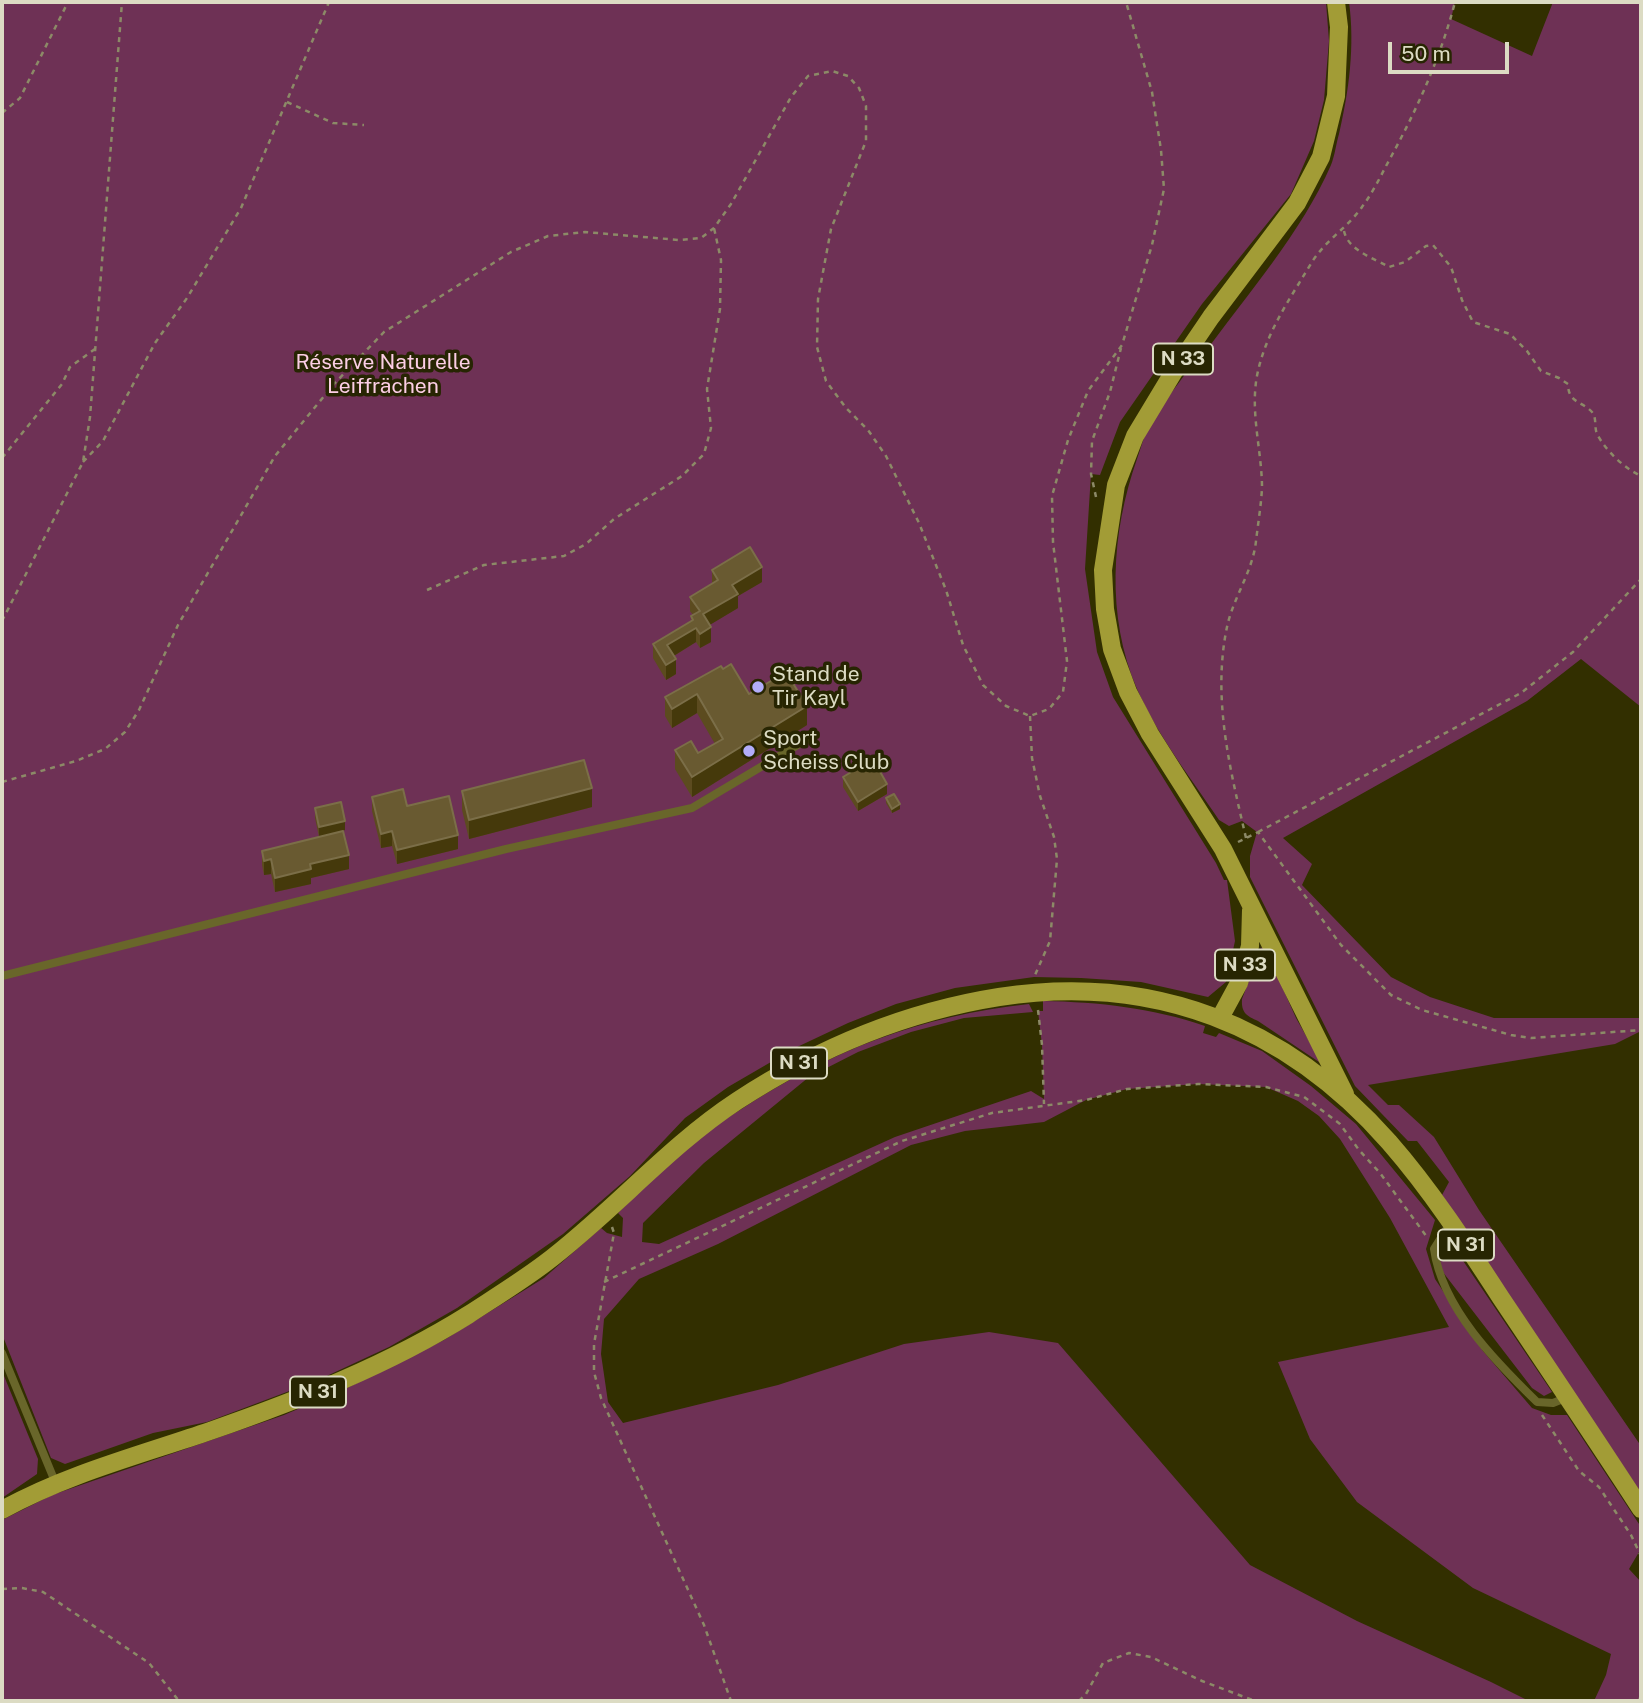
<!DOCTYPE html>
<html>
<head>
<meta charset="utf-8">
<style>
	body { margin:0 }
	#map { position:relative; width:1643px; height:1703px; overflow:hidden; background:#322f00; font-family:"Public Sans",sans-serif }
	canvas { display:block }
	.frame { position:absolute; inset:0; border:4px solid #dcdbc3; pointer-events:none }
	.scale { position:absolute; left:1388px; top:42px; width:121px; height:32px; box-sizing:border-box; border:4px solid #dcdbc3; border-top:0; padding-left:9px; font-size:21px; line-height:24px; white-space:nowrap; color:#dcdbc3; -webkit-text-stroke:5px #272502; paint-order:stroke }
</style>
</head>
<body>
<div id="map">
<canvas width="1643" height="1703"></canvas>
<div class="frame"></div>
<div class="scale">50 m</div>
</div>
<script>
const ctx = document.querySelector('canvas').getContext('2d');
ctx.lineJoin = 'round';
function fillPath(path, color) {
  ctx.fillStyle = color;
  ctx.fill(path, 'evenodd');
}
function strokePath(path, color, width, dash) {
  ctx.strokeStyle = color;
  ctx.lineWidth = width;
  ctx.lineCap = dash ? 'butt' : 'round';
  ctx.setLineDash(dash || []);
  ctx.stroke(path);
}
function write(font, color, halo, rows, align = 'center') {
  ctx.font = font + ' "Public Sans",sans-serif';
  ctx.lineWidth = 7;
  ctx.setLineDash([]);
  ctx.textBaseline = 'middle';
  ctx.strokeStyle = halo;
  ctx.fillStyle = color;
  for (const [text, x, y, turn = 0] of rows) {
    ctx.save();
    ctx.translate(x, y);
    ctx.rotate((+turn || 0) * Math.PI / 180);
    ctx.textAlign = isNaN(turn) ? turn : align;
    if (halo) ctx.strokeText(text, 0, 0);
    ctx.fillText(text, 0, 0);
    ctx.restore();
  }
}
const green = new Path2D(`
	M 2,2 L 1326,2 L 1329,41 L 1324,100 L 1314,141 L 1291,194 L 1202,304 L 1120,422 L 1100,475 L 1091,474 L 1085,569 L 1097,652 L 1113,697 L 1216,863 L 1224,880 L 1227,880 L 1235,941 L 1226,982 L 1208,997 L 1141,982 L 1081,978 L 1034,977 L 955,988 L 896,1004 L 848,1023 L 795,1048 L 728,1087 L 685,1118 L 630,1176 L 563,1234 L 457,1308 L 389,1347 L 316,1381 L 207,1422 L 153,1433 L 65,1464 L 51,1458 L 2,1334 Z
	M 1349,2 L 1455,2 L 1451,19 L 1532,56 L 1553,2 L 1641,2 L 1641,707 L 1581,659 L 1527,701 L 1283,838 L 1312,864 L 1302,885 L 1391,977 L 1430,997 L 1494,1018 L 1641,1018 L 1641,1031 L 1615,1044 L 1368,1085 L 1388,1105 L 1399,1105 L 1434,1137 L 1479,1210 L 1641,1446 L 1641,1493 L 1442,1195 L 1449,1182 L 1417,1141 L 1408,1141 L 1355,1086 L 1250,877 L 1250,856 L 1257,832 L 1242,821 L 1229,826 L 1219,820 C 1191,778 1157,735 1137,689 C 1106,616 1111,533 1137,459 C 1141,448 1144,435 1150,424 C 1163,402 1181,381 1196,359 L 1203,355 C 1246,296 1302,232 1331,165 C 1335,155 1336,144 1339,134 C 1349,91 1355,46 1349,2 Z
	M 1263,944 L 1296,1018 L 1322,1064 L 1258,1021 C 1247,1016 1241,1013 1242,999 Z
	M 1043,1001 C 1099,1002 1153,1008 1205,1026 L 1203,1033 L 1216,1037 L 1219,1033 L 1262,1051 L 1311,1086 L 1356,1124 L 1435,1220 L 1426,1249 L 1435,1279 L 1483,1351 L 1532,1408 L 1551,1415 L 1567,1415 L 1641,1527 L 1641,1556 L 1639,1552 L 1629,1569 L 1641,1582 L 1641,1701 L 1594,1701 L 1606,1675 L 1611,1654 L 1473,1588 L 1357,1502 L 1310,1439 L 1278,1362 L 1449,1327 L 1390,1218 L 1340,1139 L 1319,1116 L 1298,1101 L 1266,1087 L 1198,1084 L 1127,1089 L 1086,1100 L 1044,1122 L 965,1131 L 911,1145 L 718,1244 L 639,1279 L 604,1319 L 601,1354 L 608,1402 L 623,1423 L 778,1385 L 904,1344 L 989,1332 L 1058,1343 L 1250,1565 L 1357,1621 L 1491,1682 L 1529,1701 L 2,1701 L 2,1520 L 52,1495 L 284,1415 L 349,1387 L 444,1340 L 544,1278 L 601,1228 L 607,1233 L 622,1237 L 623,1218 L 618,1213 C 642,1190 665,1162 691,1142 C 706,1130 724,1120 740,1110 C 832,1050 920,1016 1029,1004 L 1033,1012 L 964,1018 L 911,1032 L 858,1052 L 809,1077 L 704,1163 L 643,1223 L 642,1242 L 659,1244 L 895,1137 L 1031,1091 L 1044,1099 L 1042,1045 L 1038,1011 L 1043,1011 Z
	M 1453,1246 L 1552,1392 L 1544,1396 L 1532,1388 L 1439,1267 L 1441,1256 Z
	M 2,1371 L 38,1459 L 37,1474 L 2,1498 Z`);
const path = new Path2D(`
	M 287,102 L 333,123 L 364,125
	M 2,113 L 20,98 L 68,2
	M 1344,231 C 1348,250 1373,258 1389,267 L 1405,262 L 1426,246 L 1433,245 L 1451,267 L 1462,300 L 1473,322 L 1510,334 L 1527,351 L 1541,371 L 1559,378 L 1568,384 C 1568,403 1582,401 1592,412 C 1597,418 1594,427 1597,434 C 1606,451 1624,468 1641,476
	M 2,458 L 62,384 L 70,367 L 95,349
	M 83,462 L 103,441 L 155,343 L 187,298 L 241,208 L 329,2
	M 1096,497 L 1091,474 L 1092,441 L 1110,392 L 1121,348
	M 427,590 L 484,565 L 564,556 L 586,544 L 614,519 L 682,476 L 704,454 L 711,428 L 707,389 L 720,309 L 721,260 L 714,228
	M 2,621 L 83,462 L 90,417 L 122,2
	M 1030,716 L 1032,758 L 1040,796 L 1054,837 L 1057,859 L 1050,941 L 1035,975
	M 2,782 L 76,761 L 105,749 L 125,732 L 139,710 L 178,625 L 275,456 L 334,384 L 384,332 L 511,252 L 548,236 L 585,232 L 679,240 L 701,238 L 714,228 L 731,204 L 791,97 L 808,76 L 832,71 L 848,76 L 859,88 L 866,106 L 866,141 L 831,229 L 818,299 L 817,347 L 826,381 L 846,408 L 868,430 L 886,456 L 919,523 L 946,590 L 963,645 L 983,685 L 1006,706 L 1030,716 L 1049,709 L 1063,692 L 1067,661 L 1053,542 L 1052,496 L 1068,440 L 1088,391 L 1122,345 L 1152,245 L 1164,189 L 1161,150 L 1152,92 L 1126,2
	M 1258,832 L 1521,693 L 1573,652 L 1641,579
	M 1246,838 C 1230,769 1212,698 1227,627 C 1233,598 1253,571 1256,541 C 1258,524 1261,506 1262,488 C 1262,450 1249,410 1258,371 C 1267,331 1291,297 1312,262 C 1325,241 1348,227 1362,207 C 1374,191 1382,173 1392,155 C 1418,107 1441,56 1455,2
	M 1238,842 L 1258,832 L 1341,945 L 1391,995 L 1422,1010 L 1511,1035 L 1531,1038 L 1641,1030
	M 1038,1010 L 1042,1045 L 1044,1104
	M 612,1227 L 614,1233 L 594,1344 L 594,1372 L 601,1398 L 704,1625 L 731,1701
	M 604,1282 L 902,1141 L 992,1113 L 1086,1100 L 1127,1089 L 1198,1084 L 1266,1087 L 1304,1097 L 1340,1124 L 1359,1150 L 1380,1173 L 1427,1237
	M 1542,1415 L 1579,1471 L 1599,1487 L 1631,1535 L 1641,1556
	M 2,1589 L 22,1588 L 43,1592 L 149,1663 L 179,1701
	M 1079,1701 L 1086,1694 L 1103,1663 L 1129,1653 L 1151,1657 L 1202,1681 L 1255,1701
	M 1639,1701 L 1641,1695`);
const lane = new Path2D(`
	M 2,976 L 506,849 L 692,808 L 811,737
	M 1451,1222 L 1434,1249 C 1442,1308 1496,1362 1537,1402 L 1553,1403 L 1568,1397
	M 2,1353 L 56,1484`);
const primary = new Path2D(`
	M 1336,2 L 1339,27 L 1336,96 L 1321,157 L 1297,203 L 1211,317 L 1173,373 L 1135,436 L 1116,485 L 1103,570 L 1105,609 L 1112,649 L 1128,692 L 1150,734 L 1223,849 L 1345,1094
	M 1220,1018 L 1239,983 L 1250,946 L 1251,910
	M 2,1510 C 67,1474 140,1455 210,1431 C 299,1400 388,1365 468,1315 C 494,1298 520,1282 544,1264 C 612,1213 667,1147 737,1101 C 818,1048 904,1012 999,997 C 1153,973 1286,1025 1389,1142 C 1431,1190 1466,1244 1501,1298 C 1548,1368 1595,1438 1641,1509`);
const wall = new Path2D(`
	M 712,570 L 762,582 L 738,596 L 738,608 L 709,625 L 711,642 L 700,648 L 696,642 L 674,656 L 676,674 L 666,680 L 653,658 L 653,644 L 691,621 L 691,616 L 693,615 L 690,611 L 690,597 L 712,584 Z
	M 723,669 L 749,694 L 807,725 L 692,797 L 675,769 L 675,750 L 698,753 L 715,744 L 697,713 L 672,728 L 665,716 L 665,697 Z
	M 843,777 L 887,794 L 858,811 L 843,787 Z
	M 462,791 L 592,807 L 469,839 L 462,810 Z
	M 372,797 L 407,806 L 458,849 L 397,864 L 392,846 L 381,848 L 372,811 Z
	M 886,798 L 900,809 L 892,813 L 886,803 Z
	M 315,808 L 345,830 L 319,837 L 315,818 Z
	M 262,851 L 349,869 L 311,878 L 311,884 L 275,892 L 271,874 L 264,875 L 262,865 Z`);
const shadedWall = new Path2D(`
	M 762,567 L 762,582 L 738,596 L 738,608 L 703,629 L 703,614 L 732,585 Z
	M 711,627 L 711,642 L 700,648 L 700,634 Z
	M 696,628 L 696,642 L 667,660 L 667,645 Z
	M 676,659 L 676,674 L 666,680 L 666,665 Z
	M 697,694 L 697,713 L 672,728 L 672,709 Z
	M 807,706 L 807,725 L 692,797 L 692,777 Z
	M 887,784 L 887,794 L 858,811 L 858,802 Z
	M 592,788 L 592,807 L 469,839 L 469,820 Z
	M 900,804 L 900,809 L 892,813 L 892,809 Z
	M 345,821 L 345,830 L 319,837 L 319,827 Z
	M 392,831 L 392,846 L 381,848 L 381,834 Z
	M 458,835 L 458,849 L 397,864 L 397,850 Z
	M 349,855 L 349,869 L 311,878 L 311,884 L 275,892 L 275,878 L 310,864 Z
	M 271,859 L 271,874 L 264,875 L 264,861 Z`);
const building = new Path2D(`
	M 750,547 L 762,567 L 732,585 L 738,594 L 703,614 L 711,627 L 700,634 L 696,628 L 667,645 L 676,659 L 666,665 L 653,644 L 693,620 L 691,616 L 700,611 L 690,597 L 718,580 L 712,570 Z
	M 731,664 L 749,694 L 786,672 L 807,706 L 692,777 L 675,750 L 691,741 L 698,753 L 723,739 L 697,694 L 672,709 L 665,697 L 721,666 L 723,669 Z
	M 873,759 L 887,784 L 858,802 L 843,777 Z
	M 584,760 L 592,788 L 469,820 L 462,791 Z
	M 403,789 L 407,806 L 449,796 L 458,835 L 397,850 L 392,831 L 381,834 L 372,797 Z
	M 894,794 L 900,804 L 892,809 L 886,798 Z
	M 341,802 L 345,821 L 319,827 L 315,808 Z
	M 343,831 L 349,855 L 310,864 L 311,869 L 275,878 L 271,859 L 264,861 L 262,851 Z`);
const markers = [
	[758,687,7,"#b2adfa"],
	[749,751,7,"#b2adfa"]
];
const shields = [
	[1183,359,60],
	[1245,965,60],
	[799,1063,56],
	[1466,1245,56],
	[318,1392,56]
];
const shieldNames = [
	["N 33",1183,359],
	["N 33",1245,965],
	["N 31",799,1063],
	["N 31",1466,1245],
	["N 31",318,1392]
];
const parkNames = [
	["Réserve Naturelle",383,363],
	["Leiffrächen",383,387]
];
const poiNames = [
	["Stand de",772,675],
	["Tir Kayl",772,699],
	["Sport",763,739],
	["Scheiss Club",763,763]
];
fillPath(green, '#6e3155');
strokePath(path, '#8c8a67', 2.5, [5, 5]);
strokePath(lane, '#69662a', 8);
strokePath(primary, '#a29c36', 18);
fillPath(wall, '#5c4b1f');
fillPath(shadedWall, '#45390b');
fillPath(building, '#695a31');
strokePath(building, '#7b6e48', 2);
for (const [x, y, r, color] of markers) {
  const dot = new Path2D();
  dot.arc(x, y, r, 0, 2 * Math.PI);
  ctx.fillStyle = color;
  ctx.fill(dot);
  strokePath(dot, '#272502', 2.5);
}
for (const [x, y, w] of shields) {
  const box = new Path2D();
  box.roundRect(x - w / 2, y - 15.5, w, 31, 5);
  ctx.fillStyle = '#272502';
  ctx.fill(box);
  strokePath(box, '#dcdbc3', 2);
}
write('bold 19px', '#dcdbc3', null, shieldNames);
write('21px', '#fccee5', '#272502', parkNames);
write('21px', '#dcdbc3', '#272502', poiNames, 'left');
</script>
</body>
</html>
